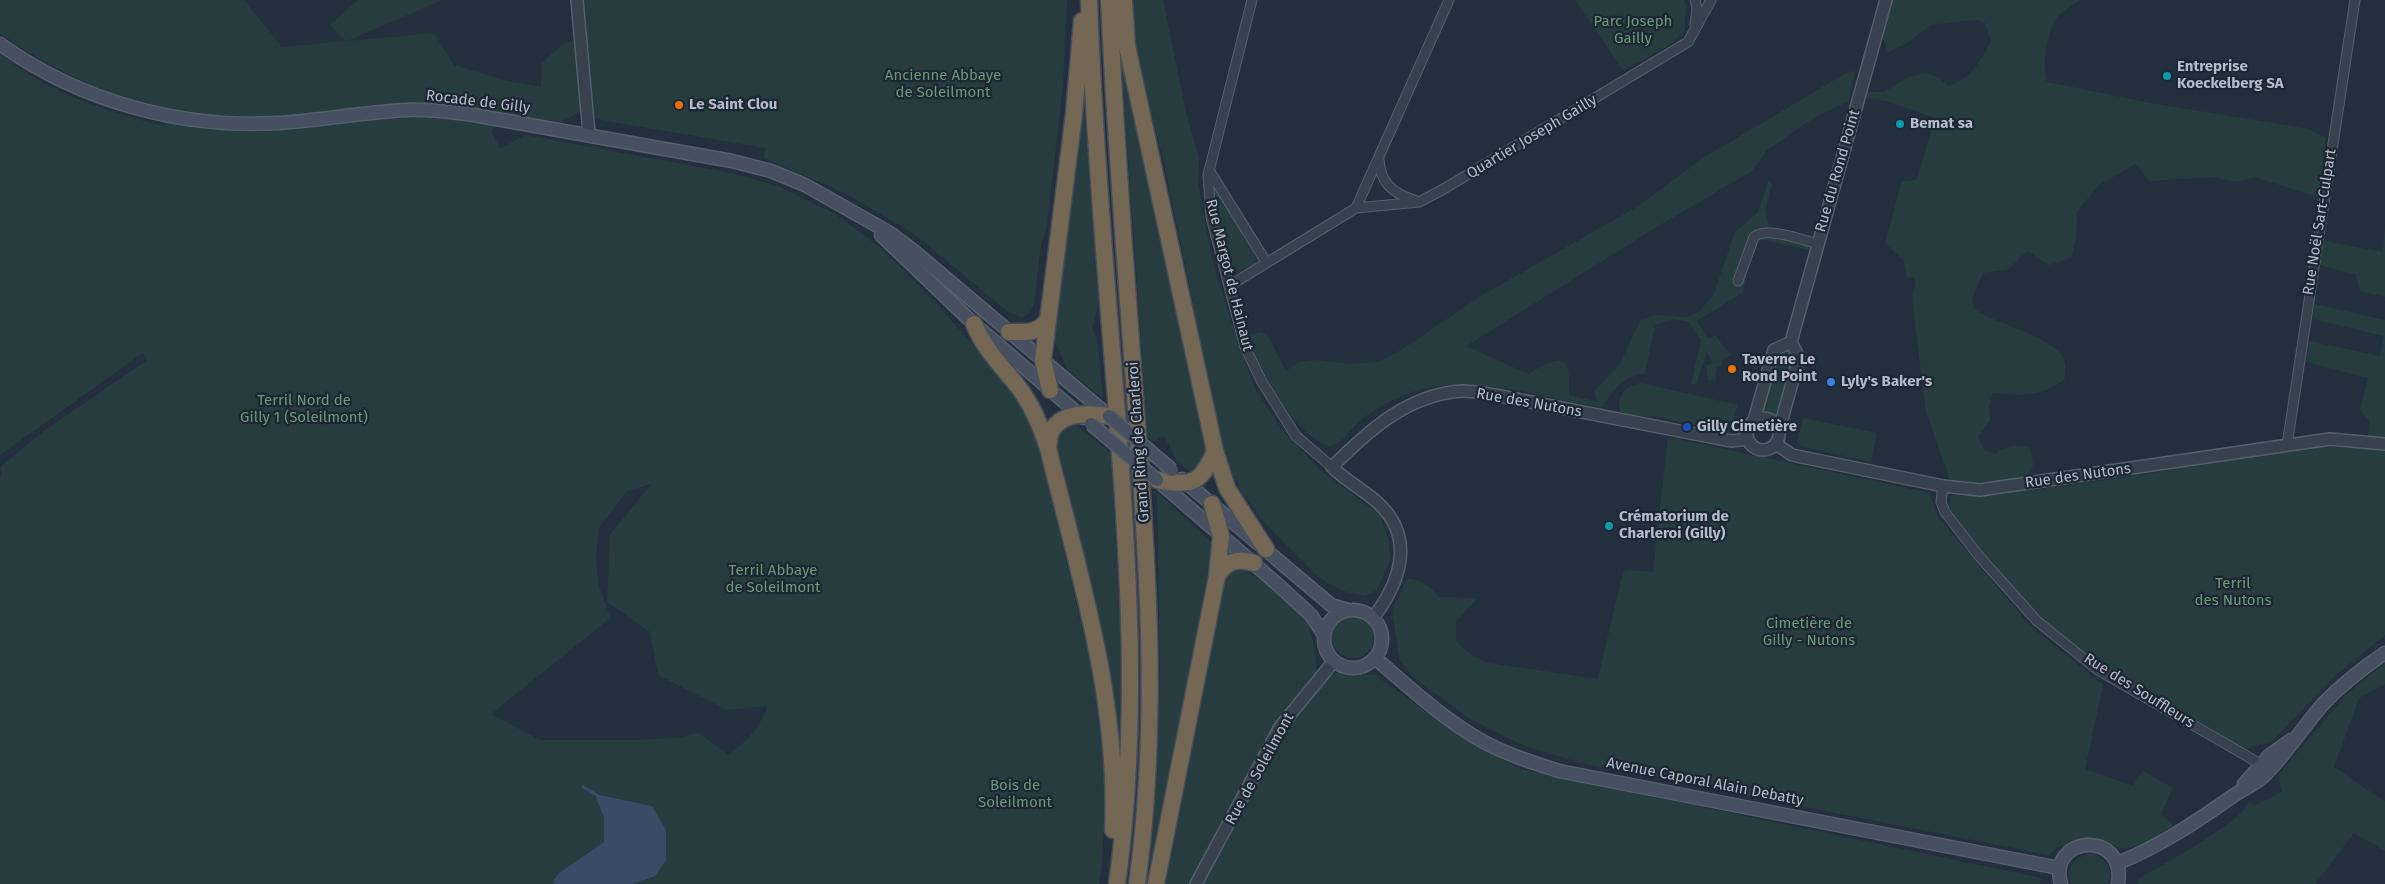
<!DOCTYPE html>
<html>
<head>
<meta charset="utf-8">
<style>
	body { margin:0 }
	canvas { display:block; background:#242f3e }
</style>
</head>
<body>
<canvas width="2385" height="884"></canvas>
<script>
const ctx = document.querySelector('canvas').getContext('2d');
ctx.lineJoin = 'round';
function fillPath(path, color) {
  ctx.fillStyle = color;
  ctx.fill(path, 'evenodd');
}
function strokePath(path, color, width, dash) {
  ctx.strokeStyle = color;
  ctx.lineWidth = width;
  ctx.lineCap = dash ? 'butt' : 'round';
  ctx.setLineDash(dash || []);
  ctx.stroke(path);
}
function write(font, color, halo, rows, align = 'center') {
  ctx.font = font + ' "Fira Sans",sans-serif';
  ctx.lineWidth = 4.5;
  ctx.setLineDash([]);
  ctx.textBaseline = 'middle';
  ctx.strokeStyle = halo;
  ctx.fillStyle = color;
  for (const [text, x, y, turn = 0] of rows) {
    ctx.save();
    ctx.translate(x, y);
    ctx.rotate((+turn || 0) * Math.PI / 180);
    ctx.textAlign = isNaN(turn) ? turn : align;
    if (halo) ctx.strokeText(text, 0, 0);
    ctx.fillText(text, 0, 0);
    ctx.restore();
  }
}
const green = new Path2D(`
	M 0,0 L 244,0 L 282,47 L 345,41 L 330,25 L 358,0 L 442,0 L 347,41 L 434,33 L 454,65 L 507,81 L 541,87 L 542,63 L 564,43 L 577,41 L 581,111 L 561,122 L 497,113 L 492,132 L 500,149 L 525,135 L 731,173 L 778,186 L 835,214 L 882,249 L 932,299 L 1008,384 L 1030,420 L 1044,466 L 1098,697 L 1105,794 L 1102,863 L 1099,884 L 633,884 L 655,876 L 666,860 L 665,830 L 652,806 L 596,794 L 604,818 L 604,842 L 559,873 L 554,881 L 555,884 L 0,884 L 0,476 L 2,475 L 0,467 L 44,431 L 147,360 L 143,353 L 0,455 L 0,54 C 40,86 87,105 135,118 C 145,121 155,125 165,126 L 163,110 C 105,94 49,68 0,33 ZM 651,484 L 610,535 L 607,602 L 650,632 L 658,675 L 727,710 L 768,706 C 760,727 747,743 728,754 L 698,733 L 677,738 L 633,740 L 540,740 L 491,714 L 610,618 L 598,583 L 596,555 L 599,528 L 627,491 Z
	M 584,0 L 1067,0 L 1063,85 L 1047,225 L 1041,245 L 1034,303 L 1030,313 L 1022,318 L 1007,311 L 917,236 L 849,195 L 764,158 L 765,148 L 596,119 L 594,114 Z
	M 1129,0 L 1163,0 L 1187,117 L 1199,158 L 1198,182 L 1212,260 L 1238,343 L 1256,391 L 1280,427 L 1318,468 L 1380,515 L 1389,541 L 1390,561 L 1377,590 L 1365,596 L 1349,593 L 1327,583 L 1313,572 L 1265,523 L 1243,494 L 1228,466 L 1198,340 L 1192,297 L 1164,163 L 1133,41 Z
	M 1575,0 L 1684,0 L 1686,5 L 1684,32 L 1668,46 L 1623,70 Z
	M 1889,0 L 2080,0 C 2073,5 2066,9 2060,14 C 2047,27 2041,65 2047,82 L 2150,103 L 2309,129 L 2326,138 L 2319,197 L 2254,177 L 2236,182 L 2214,177 L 2149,181 L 2136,164 L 2100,184 L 2077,211 L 2076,237 L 2071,258 L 2049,265 L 2027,251 L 2009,269 L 1983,273 L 1972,298 L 1974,309 C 1996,324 2050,336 2063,357 C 2066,364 2066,373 2064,380 C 2039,397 2023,396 1993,393 L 1989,406 L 1990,420 L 1978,436 L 1984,450 L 1995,454 C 2007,446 2016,444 2030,447 L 2033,465 L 2026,478 L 1961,486 L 1950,479 L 1926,412 L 1912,297 L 1916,283 L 1913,277 L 1907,278 L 1904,261 L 1885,243 L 1902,181 L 1916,180 L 1918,176 L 1935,118 L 1887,101 L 1864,98 L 1867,92 L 1884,92 L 1907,78 L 1924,73 L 1938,77 L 1948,86 C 1971,79 1981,61 1991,41 L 1985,23 L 1978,20 L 1961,21 L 1931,25 L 1907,43 L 1888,52 L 1881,34 Z
	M 1120,44 L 1206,450 C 1205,459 1199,468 1191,473 L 1177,461 L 1164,435 L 1154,442 L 1148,438 Z
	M 1855,71 L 1849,101 L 1815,117 L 1766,151 L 1752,171 L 1650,231 L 1466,346 L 1528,374 C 1562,354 1571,353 1569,395 L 1597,402 L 1594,391 L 1620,364 L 1640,321 L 1655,315 L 1687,317 L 1698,313 L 1714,294 L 1735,232 L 1758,212 L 1769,180 L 1772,184 L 1765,210 L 1769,226 L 1809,235 L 1808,250 L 1756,238 L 1742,293 L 1697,321 L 1708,339 L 1715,335 L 1730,355 L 1721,361 L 1722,364 L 1717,367 L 1715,381 L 1708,380 L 1706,366 L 1713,363 L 1707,352 L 1696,384 L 1691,384 L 1701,340 L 1689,322 L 1673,319 L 1655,325 L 1645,374 C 1622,375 1614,390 1602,407 C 1535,398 1468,368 1402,396 C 1388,402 1370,411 1359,422 C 1348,431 1345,442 1330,446 C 1292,435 1266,375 1248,342 L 1246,336 L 1262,332 L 1269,338 L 1286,371 L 1299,362 L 1317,360 L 1349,364 L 1378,362 L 1403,349 L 1481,296 L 1635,208 L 1705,157 L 1846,73 Z
	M 1082,78 L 1099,305 L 1092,327 L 1098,344 L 1103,399 L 1068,370 L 1053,338 Z
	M 1216,189 L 1256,258 L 1255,264 L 1239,271 L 1232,270 L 1229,265 L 1213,192 Z
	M 2385,228 L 2385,297 L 2360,291 L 2355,274 L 2319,265 L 2324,241 L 2383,252 Z
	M 2314,304 L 2385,320 L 2385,438 L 2368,437 L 2369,421 L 2360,410 L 2368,378 L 2306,362 L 2309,341 L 2380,356 L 2384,336 L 2313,319 Z
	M 1785,349 L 1789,350 L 1792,356 L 1792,364 L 1776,416 L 1762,412 L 1780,354 Z
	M 1641,383 L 1738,405 L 1729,432 L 1654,416 L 1640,417 L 1620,412 C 1616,396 1626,385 1641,383 Z
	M 1803,418 L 1877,433 L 1871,462 L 1804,447 L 1797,442 Z
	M 1065,425 L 1075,425 L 1111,453 L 1122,660 L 1120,752 C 1109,647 1079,545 1054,443 Z
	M 1668,437 L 1930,493 L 1937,516 L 2029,625 L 2103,685 L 2085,769 L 2133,786 L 2143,771 L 2173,788 L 2161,814 L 2173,825 L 2150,842 L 2124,849 L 2094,838 L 2056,848 L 2049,855 L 1581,763 L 1520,744 L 1470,719 L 1412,676 L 1400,661 L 1392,610 L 1407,579 C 1420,579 1431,586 1438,597 L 1478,598 L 1456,621 L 1456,641 L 1472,656 L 1488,663 L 1598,679 L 1623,572 L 1628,570 L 1653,572 Z
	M 2339,445 L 2385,450 L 2385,635 L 2335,676 L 2272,741 L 2244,750 L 2099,666 L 2039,616 L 1974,542 L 1950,508 L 1950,496 C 2079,492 2209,459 2339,445 Z
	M 1157,492 L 1213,544 L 1165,798 L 1156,858 L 1148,864 L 1157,779 L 1160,672 Z
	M 1244,570 C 1257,576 1299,608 1305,620 C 1316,638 1316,660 1317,681 L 1279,717 L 1229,806 L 1190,884 L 1166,884 L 1227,572 Z
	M1332 637a21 21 0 1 1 42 0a21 21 0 1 1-42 0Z
	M 2385,663 L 2385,684 L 2359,698 L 2334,767 L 2385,802 L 2385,851 L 2354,833 L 2315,884 L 2138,884 L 2140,878 C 2162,865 2241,823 2249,802 L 2254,806 L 2282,792 L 2278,775 L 2348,693 Z
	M 1336,673 L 1375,675 L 1447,727 L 1520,769 L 2041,878 L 2040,884 L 1203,884 L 1247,798 L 1287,731 L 1321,682 Z
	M 2088,854 C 2105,855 2114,868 2108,884 L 2071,884 C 2066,869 2073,858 2088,854 Z`);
const water = new Path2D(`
	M 595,794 L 652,806 L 666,830 L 666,860 L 655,876 L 633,884 L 555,884 L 553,881 L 559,873 L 604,842 L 604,818 Z`);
const stream = new Path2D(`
	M 583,787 L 597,795`);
const minor = new Path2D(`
	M 1252,0 L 1208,175 L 1211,217 L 1245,347 L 1262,382 L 1296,436 L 1332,467
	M 1695,0 L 1697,8 L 1695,24
	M 1379,159 C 1380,182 1392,193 1414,200
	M 1209,170 L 1266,262
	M 1356,208 L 1449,0
	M 1738,281 L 1754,237 C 1767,226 1802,240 1818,244
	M 1229,286 L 1356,208 L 1419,202 L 1442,190 L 1688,42 L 1711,0
	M 2287,445 L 2355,0
	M 1943,486 L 1941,502 L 1945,512 L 1978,555 L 2037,621 L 2098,670 L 2257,762 L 2259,767`);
const tertiary = new Path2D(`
	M 577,0 L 589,134
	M1747 434a16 16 0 1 1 32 0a16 16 0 1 1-32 0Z
	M 1754,420 L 1774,350 L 1791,342
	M 1779,430 L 1799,358 L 1791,342 L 1886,0
	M 1776,444 L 1792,455 L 1943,486 L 1980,490 L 2330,439 L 2385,444
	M 1373,618 C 1400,583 1416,538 1378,503 C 1364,490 1346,481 1332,467 C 1368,431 1407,395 1461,391 C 1472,391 1484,393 1495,395 L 1731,441 L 1748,439
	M 1196,884 L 1280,727 L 1334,661`);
const secondary = new Path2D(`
	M 0,44 C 80,101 180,129 279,123 C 322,120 365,112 408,110 C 428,109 448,112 468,114 L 732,161 L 771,171 L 805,185 L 890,233 L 915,252 L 1109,416
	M 881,235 L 974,324 L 1083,418
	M 1182,479 L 1325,600 L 1331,605 L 1348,610
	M 1157,480 L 1276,583 L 1311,615 L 1324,635
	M1324 639a29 29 0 1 1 58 0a29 29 0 1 1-58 0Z
	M 1375,658 C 1410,688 1444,720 1484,742 C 1508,755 1534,763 1559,771 L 2059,868
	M 2244,784 L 2270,755 L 2291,740
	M 2118,863 C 2160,846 2196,822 2233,796 C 2243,789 2256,784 2265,775 C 2287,753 2303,727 2323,704 C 2342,684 2363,668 2385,653
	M 2061,884 C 2047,835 2127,829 2118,884`);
const motorway = new Path2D(`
	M 1089,0 C 1094,138 1106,275 1117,413 C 1129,570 1139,728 1117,884
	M 1109,0 C 1115,137 1126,272 1136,409 C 1148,567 1159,726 1137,884
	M 1124,0 L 1127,46 L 1215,451 L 1227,488 L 1266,549
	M 974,324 C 984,349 1003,367 1019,388 C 1033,406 1041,427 1048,448 C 1079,574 1119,699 1113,830
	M 1009,332 C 1025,332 1037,334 1047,321
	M 1050,390 L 1043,360 L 1074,114 L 1082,21
	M 1048,448 C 1049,444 1049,437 1051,432 C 1061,411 1090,413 1109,416
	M 1157,480 C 1192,486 1200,485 1215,451
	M 1217,576 C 1226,561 1238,558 1254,563
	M 1156,884 L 1217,576 L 1221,536 L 1212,504`);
const secondaryBridge = new Path2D(`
	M 1109,416 L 1172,470
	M 1091,424 L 1157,480`);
const markers = [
	[2167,76,5,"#0f9aa8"],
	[679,105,5,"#e8710a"],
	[1900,124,5,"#0f9aa8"],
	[1732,369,5,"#e8710a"],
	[1831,382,5,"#3f7fe0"],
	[1687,427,5,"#1a4fb4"],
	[1609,526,5,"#0f9aa8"]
];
const parkNames = [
	["Parc Joseph",1633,22],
	["Gailly",1633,39],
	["Ancienne Abbaye",943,76],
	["de Soleilmont",943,93],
	["Terril Nord de",304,401],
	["Gilly 1 (Soleilmont)",304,418],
	["Terril Abbaye",773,571],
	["de Soleilmont",773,588],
	["Terril",2233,584],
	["des Nutons",2233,601],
	["Cimetière de",1809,624],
	["Gilly - Nutons",1809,641],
	["Bois de",1015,786],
	["Soleilmont",1015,803]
];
const poiNames = [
	["Entreprise",2177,67],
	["Koeckelberg SA",2177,84],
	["Le Saint Clou",689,105],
	["Bemat sa",1910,124],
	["Taverne Le",1742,360],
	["Rond Point",1742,377],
	["Lyly's Baker's",1841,382],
	["Gilly Cimetière",1697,427],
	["Crématorium de",1619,517],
	["Charleroi (Gilly)",1619,534]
];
const streetNames = [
	["Rocade de Gilly",478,102,7],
	["Quartier Joseph Gailly",1532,137,-31],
	["Rue du Rond Point",1838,171,-74],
	["Rue Noël Sart-Culpart",2320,222,-81],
	["Rue Margot de Hainaut",1229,275,76],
	["Rue des Nutons",1529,403,10],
	["Grand Ring de Charleroi",1139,442,-94],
	["Rue des Nutons",2078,476,-8],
	["Rue des Souffleurs",2139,691,32],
	["Rue de Soleilmont",1260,769,-61],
	["Avenue Caporal Alain Debatty",1705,782,11]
];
fillPath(green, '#263c3f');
fillPath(water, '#394c67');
strokePath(stream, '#394c67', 3);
strokePath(minor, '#565f6c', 11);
strokePath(tertiary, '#565f6c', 14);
strokePath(secondary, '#565f6c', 15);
strokePath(motorway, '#434c59', 19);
strokePath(minor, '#38414e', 9);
strokePath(tertiary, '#38414e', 11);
strokePath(secondary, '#465061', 12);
strokePath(motorway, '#746855', 16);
strokePath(secondaryBridge, '#565f6c', 15, []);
strokePath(secondaryBridge, '#465061', 12);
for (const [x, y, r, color] of markers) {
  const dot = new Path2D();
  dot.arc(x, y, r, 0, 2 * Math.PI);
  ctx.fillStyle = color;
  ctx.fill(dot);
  strokePath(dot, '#1d2633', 2);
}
write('15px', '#6b9a76', '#1d2633', parkNames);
write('bold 15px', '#b4bcc9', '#1d2633', poiNames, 'left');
write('15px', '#b4bcc9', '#1d2633', streetNames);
</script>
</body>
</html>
